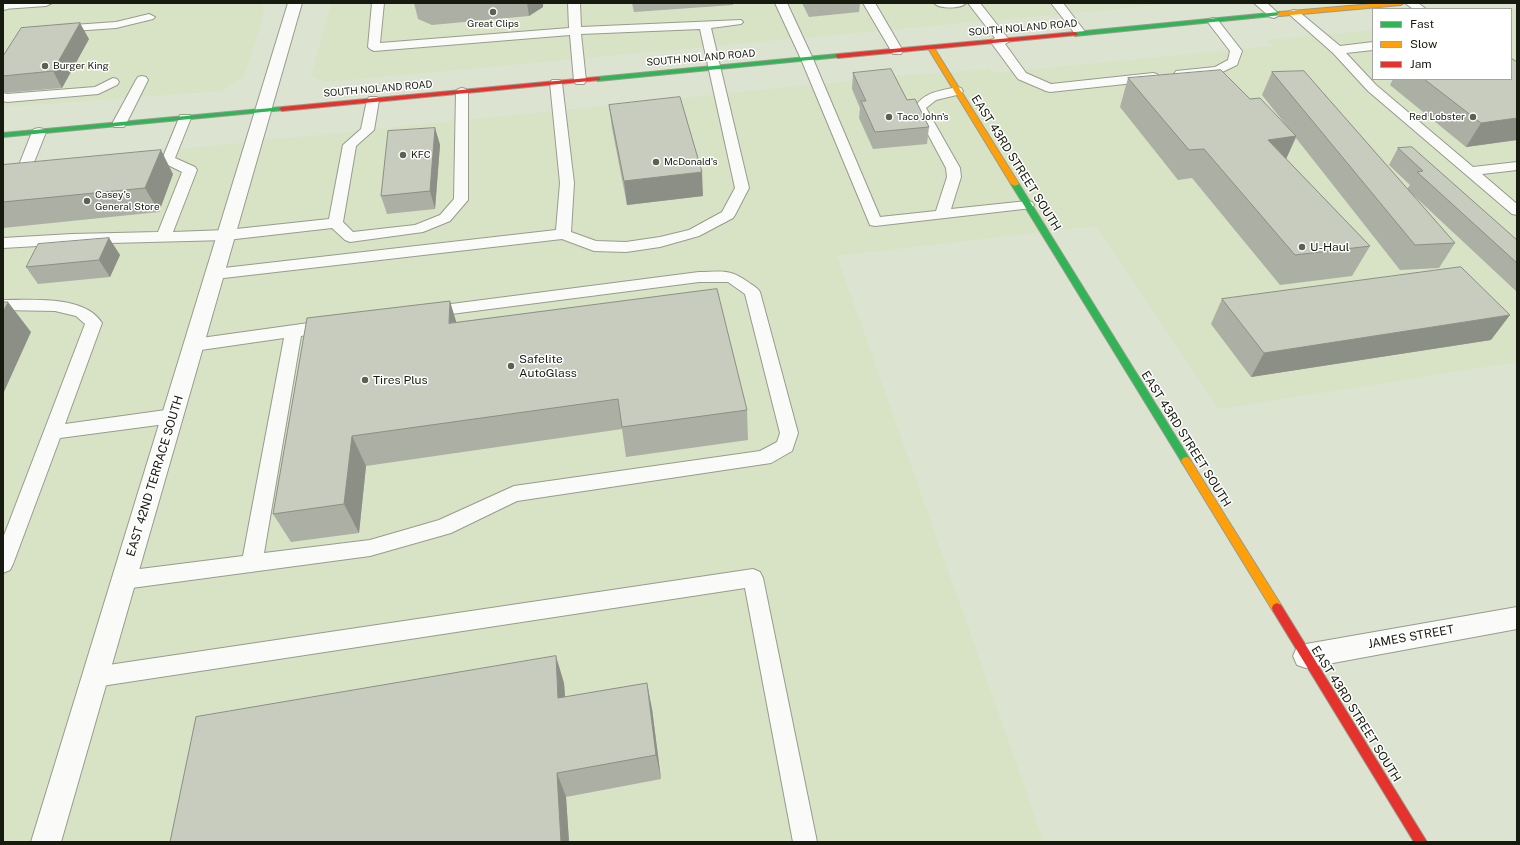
<!DOCTYPE html>
<html>
<head>
<meta charset="utf-8">
<style>
	body { margin:0 }
	#map { position:relative; width:1520px; height:845px; overflow:hidden; background:#dde3d1; font-family:"Public Sans",sans-serif }
	canvas { display:block }
	.frame { position:absolute; inset:0; border:4px solid #171b0f; pointer-events:none }
	.legend { position:absolute; left:1372px; top:8px; width:140px; height:72px; box-sizing:border-box; background:#fff; border:1px solid #a2a49f; margin:0; padding:5px 7px; list-style:none; font-size:12px; color:#171b0f }
	.legend li { display:flex; align-items:center; gap:8px; height:20px }
	.legend b { width:20px; border:1px solid #a2a49f }
</style>
</head>
<body>
<div id="map">
<canvas width="1520" height="845"></canvas>
<div class="frame"></div>
<ul class="legend">
<li><b style="height:5px;background:#30b455"></b>Fast</li>
<li><b style="height:5px;background:#ff9f0a"></b>Slow</li>
<li><b style="height:5px;background:#e5322d"></b>Jam</li>
</ul>
</div>
<script>
const ctx = document.querySelector('canvas').getContext('2d');
ctx.lineJoin = 'round';
function fillPath(path, color) {
  ctx.fillStyle = color;
  ctx.fill(path, 'evenodd');
}
function strokePath(path, color, width, dash) {
  ctx.strokeStyle = color;
  ctx.lineWidth = width;
  ctx.lineCap = dash ? 'butt' : 'round';
  ctx.setLineDash(dash || []);
  ctx.stroke(path);
}
function write(font, color, halo, rows, align = 'center') {
  ctx.font = font + ' "Public Sans",sans-serif';
  ctx.lineWidth = 3;
  ctx.setLineDash([]);
  ctx.textBaseline = 'middle';
  ctx.strokeStyle = halo;
  ctx.fillStyle = color;
  for (const [text, x, y, turn = 0] of rows) {
    ctx.save();
    ctx.translate(x, y);
    ctx.rotate((+turn || 0) * Math.PI / 180);
    ctx.textAlign = isNaN(turn) ? turn : align;
    if (halo) ctx.strokeText(text, 0, 0);
    ctx.fillText(text, 0, 0);
    ctx.restore();
  }
}
const built = new Path2D(`
	M 3,3 L 262,3 L 264,13 L 244,77 L 223,91 L 3,107 Z
	M 331,3 L 1181,3 L 327,82 L 311,76 Z
	M 1517,7 L 1517,362 L 1219,409 L 1096,226 L 837,256 L 1044,842 L 3,842 L 3,167 L 907,75 L 990,69 L 992,73 L 1273,46 L 1267,40 L 1373,30 L 1373,79 L 1511,79 L 1511,9 L 1499,9 Z`);
const lane = new Path2D(`
	M 3,3 L 52,3 L 46,6 L 3,9 Z
	M 372,3 L 384,3 L 380,43 L 569,28 L 568,3 L 580,3 L 581,27 L 741,20 L 743,22 L 741,24 L 711,28 L 749,188 L 735,215 L 733,218 L 699,236 L 660,247 L 626,252 L 594,251 L 562,239 L 215,279 L 210,278 L 207,274 L 210,270 L 215,269 L 556,230 L 560,183 L 550,83 L 552,80 L 560,80 L 562,83 L 574,183 L 571,232 L 596,241 L 626,242 L 660,237 L 689,230 L 722,212 L 735,188 L 700,29 L 581,34 L 586,81 L 584,84 L 576,84 L 574,81 L 570,35 L 374,51 L 370,49 L 368,47 Z
	M 775,3 L 787,3 L 813,59 L 880,217 L 936,211 L 947,177 L 946,168 L 914,108 C 924,92 939,91 957,87 L 961,88 L 963,91 L 961,94 L 936,100 L 926,108 L 960,168 L 961,177 L 951,209 L 1027,201 L 1032,202 L 1034,205 L 1032,208 L 875,226 L 870,225 L 801,59 Z
	M 863,3 L 875,3 L 903,51 L 901,54 L 893,54 Z
	M 934,3 L 966,3 C 961,9 939,9 934,3 Z
	M 968,3 L 980,3 L 1010,41 L 1005,44 L 1026,73 L 1051,84 L 1153,73 L 1157,74 L 1159,77 L 1157,80 L 1153,81 L 1050,92 L 1046,91 L 1018,79 L 990,41 L 995,38 Z
	M 1051,3 L 1063,3 L 1086,33 L 1084,35 L 1076,35 Z
	M 1254,3 L 1267,3 L 1280,15 L 1274,18 L 1270,17 Z
	M 1405,3 L 1418,3 L 1426,9 L 1413,9 Z
	M 1294,10 L 1298,11 L 1340,46 L 1373,42 L 1373,50 L 1346,53 L 1376,85 L 1473,167 L 1517,162 L 1517,170 L 1482,174 L 1517,204 L 1517,215 L 1512,214 L 1368,91 L 1333,53 L 1290,15 L 1288,13 L 1290,11 Z
	M 149,14 L 155,17 L 153,19 L 116,28 L 59,32 L 55,31 L 53,29 L 55,27 L 59,26 L 116,22 Z
	M 1213,18 L 1217,19 L 1242,51 L 1237,65 L 1218,74 L 1180,78 L 1176,77 L 1174,74 L 1176,71 L 1215,67 L 1228,60 L 1230,51 L 1207,21 L 1209,19 Z
	M 142,76 L 146,77 L 148,80 L 126,124 L 124,127 L 114,127 L 112,124 L 136,80 L 138,77 Z
	M 113,78 L 117,79 L 119,82 L 117,85 L 98,94 L 7,102 L 3,101 L 3,93 L 7,94 L 95,87 Z
	M 462,88 L 466,89 L 468,92 L 468,200 L 450,221 L 423,232 L 350,242 L 345,240 L 332,228 L 227,240 L 72,244 L 3,248 L 3,238 L 72,234 L 158,232 L 182,172 L 166,164 L 143,167 L 138,166 L 136,163 L 138,160 L 163,157 L 179,118 L 180,115 L 190,115 L 191,118 L 175,158 L 195,167 L 197,170 L 173,232 L 227,230 L 329,219 L 343,145 L 361,129 L 367,100 L 369,97 L 377,97 L 379,100 L 374,130 L 356,146 L 343,222 L 353,232 L 415,225 L 440,215 L 454,199 L 456,92 L 458,89 Z
	M 39,128 L 44,129 L 46,132 L 29,175 L 27,178 L 22,179 L 17,178 L 15,175 L 32,132 L 34,129 Z
	M 699,272 C 721,272 729,268 748,282 C 752,285 757,287 760,292 L 798,433 L 792,451 L 771,463 L 517,501 L 451,533 L 370,556 L 124,589 L 117,586 L 114,580 L 117,574 L 124,571 L 243,556 L 284,338 L 194,351 L 188,349 L 186,345 L 188,341 L 194,339 L 330,320 L 336,322 L 338,326 L 336,330 L 301,336 L 264,553 L 370,540 L 439,520 L 514,486 L 760,451 L 777,442 L 780,433 L 745,294 L 728,282 L 699,282 L 428,317 L 422,316 L 420,312 L 422,308 L 428,307 Z
	M 3,300 C 32,300 85,295 102,323 L 65,424 L 173,409 L 179,411 L 182,416 L 179,421 L 173,423 L 60,438 L 13,564 L 10,570 L 3,573 L 3,538 L 85,324 L 76,316 L 55,311 L 3,310 Z
	M 753,569 L 760,572 L 763,578 L 817,842 L 793,842 L 745,588 L 95,687 L 87,684 L 84,677 L 87,670 L 95,667 Z`);
const street = new Path2D(`
	M 3,3 L 12,3 L 8,9 L 3,10 Z
	M 288,3 L 302,3 L 61,842 L 31,842 Z
	M 1517,607 L 1517,629 L 1306,668 L 1297,665 L 1293,656 L 1297,647 L 1306,644 Z`);
const fast = new Path2D(`
	M 1280,12 L 1282,13 L 1282,15 L 1075,36 L 1072,34 L 1075,32 Z
	M 838,54 L 841,56 L 840,57 L 598,81 L 595,79 L 598,77 Z
	M 282,107 L 285,109 L 284,110 L 3,137 L 3,133 Z
	M 1015,182 L 1019,184 L 1189,458 L 1191,461 L 1189,464 L 1183,464 L 1011,184 Z`);
const slow = new Path2D(`
	M 1383,3 L 1404,3 L 1401,5 L 1280,16 L 1277,14 L 1280,12 Z
	M 929,47 L 934,48 L 1019,184 L 1015,186 L 1011,184 L 928,48 Z
	M 1186,457 L 1189,458 L 1281,605 L 1282,608 L 1281,611 L 1277,613 L 1273,611 L 1183,464 L 1181,461 L 1183,458 Z`);
const jam = new Path2D(`
	M 1075,32 L 1078,34 L 1077,35 L 838,58 L 835,56 L 838,54 Z
	M 598,77 L 600,78 L 600,80 L 282,111 L 279,109 L 282,107 Z
	M 1277,603 L 1281,605 L 1427,842 L 1414,842 L 1273,611 L 1272,608 L 1273,605 Z`);
const wall = new Path2D(`
	M 414,3 L 543,3 L 543,7 L 529,16 L 432,25 L 418,19 Z
	M 632,3 L 733,3 L 733,5 L 634,12 Z
	M 802,3 L 860,3 L 859,12 L 809,17 Z
	M 89,39 L 62,88 L 3,93 L 3,76 Z
	M 1272,72 L 1407,189 L 1410,185 L 1389,165 L 1398,148 L 1517,240 L 1517,292 L 1410,192 L 1455,243 L 1439,268 L 1400,270 L 1296,138 L 1286,159 L 1370,246 L 1352,276 L 1280,285 L 1192,178 L 1178,180 L 1120,107 L 1128,78 L 1250,99 L 1286,125 L 1262,95 Z
	M 853,73 L 907,100 L 929,127 L 927,144 L 873,149 L 859,118 L 860,108 L 852,89 Z
	M 1393,79 L 1511,79 L 1517,140 L 1466,147 L 1390,85 Z
	M 609,105 L 703,196 L 627,205 L 612,128 Z
	M 435,128 L 440,145 L 435,209 L 387,214 L 381,196 Z
	M 173,174 L 159,212 L 3,228 L 3,202 Z
	M 109,238 L 120,255 L 110,277 L 38,284 L 26,267 Z
	M 1222,299 L 1491,340 L 1251,377 L 1211,324 Z
	M 456,322 L 747,410 L 748,440 L 626,457 L 622,429 L 366,466 L 359,533 L 291,542 L 273,514 Z
	M 564,683 L 565,697 L 652,709 L 661,779 L 566,797 L 569,842 L 170,842 Z`);
const shadedWall = new Path2D(`
	M 527,3 L 543,3 L 543,7 L 529,16 Z
	M 80,23 L 89,39 L 62,88 L 53,71 Z
	M 1517,118 L 1517,140 L 1466,147 L 1481,123 Z
	M 435,128 L 440,145 L 435,209 L 430,191 Z
	M 1296,136 L 1283,166 L 1268,140 Z
	M 161,150 L 173,174 L 159,212 L 145,188 Z
	M 702,172 L 703,196 L 627,205 L 624,181 Z
	M 109,238 L 120,255 L 110,277 L 99,260 Z
	M 450,301 L 459,331 L 449,323 Z
	M 8,302 L 31,332 L 3,394 L 3,312 Z
	M 1510,315 L 1491,340 L 1251,377 L 1264,353 Z
	M 352,436 L 366,466 L 359,533 L 344,504 Z
	M 556,656 L 564,683 L 567,724 L 558,698 Z
	M 647,683 L 652,709 L 661,779 L 656,755 Z
	M 557,773 L 566,797 L 569,842 L 561,842 Z`);
const building = new Path2D(`
	M 80,23 L 53,71 L 3,76 L 3,56 L 21,28 Z
	M 1511,58 L 1517,62 L 1517,118 L 1481,123 L 1424,79 L 1511,79 Z
	M 891,69 L 907,100 L 915,99 L 929,127 L 875,132 L 861,101 L 866,101 L 853,73 Z
	M 1221,70 L 1250,99 L 1260,98 L 1296,136 L 1268,140 L 1370,246 L 1295,255 L 1204,149 L 1189,150 L 1128,78 Z
	M 1304,71 L 1455,243 L 1415,245 L 1272,72 Z
	M 680,97 L 702,172 L 624,181 L 609,105 Z
	M 435,128 L 430,191 L 381,196 L 388,131 Z
	M 1412,147 L 1517,240 L 1517,263 L 1417,172 L 1423,171 L 1398,148 Z
	M 161,150 L 145,188 L 3,202 L 3,165 Z
	M 109,238 L 99,260 L 26,267 L 38,244 Z
	M 1461,267 L 1510,315 L 1264,353 L 1222,299 Z
	M 717,289 L 747,410 L 622,427 L 618,399 L 352,436 L 344,504 L 273,514 L 307,318 L 450,301 L 449,323 Z
	M 3,302 L 8,302 L 3,312 Z
	M 556,656 L 558,698 L 647,683 L 656,755 L 557,773 L 561,842 L 170,842 L 196,717 Z`);
const markers = [
	[493,12,4,"#5c6153"],
	[45,66,4,"#5c6153"],
	[889,117,4,"#5c6153"],
	[1473,117,4,"#5c6153"],
	[403,155,4,"#5c6153"],
	[656,162,4,"#5c6153"],
	[87,201,4,"#5c6153"],
	[1302,247,4,"#5c6153"],
	[511,366,4,"#5c6153"],
	[365,380,4,"#5c6153"]
];
const farPoinames = [
	["Great Clips",493,24,"center"],
	["Burger King",53,66],
	["Taco John's",897,117],
	["Red Lobster",1465,117,"right"],
	["KFC",411,155],
	["McDonald's",664,162],
	["Casey's",95,195],
	["General Store",95,207]
];
const farStreetnames = [
	["SOUTH NOLAND ROAD",1023,28,-5],
	["SOUTH NOLAND ROAD",701,58,-5],
	["SOUTH NOLAND ROAD",378,89,-5]
];
const streetNames = [
	["EAST 43RD STREET SOUTH",1016,163,58],
	["EAST 43RD STREET SOUTH",1186,439,58],
	["EAST 42ND TERRACE SOUTH",155,476,-73],
	["JAMES STREET",1411,637,-10],
	["EAST 43RD STREET SOUTH",1356,714,58]
];
const poiNames = [
	["U-Haul",1310,247],
	["Safelite",519,359],
	["AutoGlass",519,373],
	["Tires Plus",373,380]
];
fillPath(built, '#d8e2c5');
strokePath(lane, '#979c8e', 2);
strokePath(street, '#979c8e', 2);
strokePath(fast, '#979c8e', 2);
strokePath(slow, '#979c8e', 2);
strokePath(jam, '#979c8e', 2);
fillPath(lane, '#fafbf8');
fillPath(street, '#fafbf8');
fillPath(fast, '#30b455');
fillPath(slow, '#ff9f0a');
fillPath(jam, '#e5322d');
fillPath(wall, '#acafa3');
fillPath(shadedWall, '#8c8f85');
fillPath(building, '#c8ccbe');
strokePath(building, '#8c8f85', 1);
for (const [x, y, r, color] of markers) {
  const dot = new Path2D();
  dot.arc(x, y, r, 0, 2 * Math.PI);
  ctx.fillStyle = color;
  ctx.fill(dot);
  strokePath(dot, '#fff', 1.5);
}
write('10px', '#171b0f', '#fff', farPoinames, 'left');
write('10px', '#171b0f', '#fff', farStreetnames);
write('12px', '#171b0f', '#fff', streetNames);
write('12px', '#171b0f', '#fff', poiNames, 'left');
</script>
</body>
</html>
